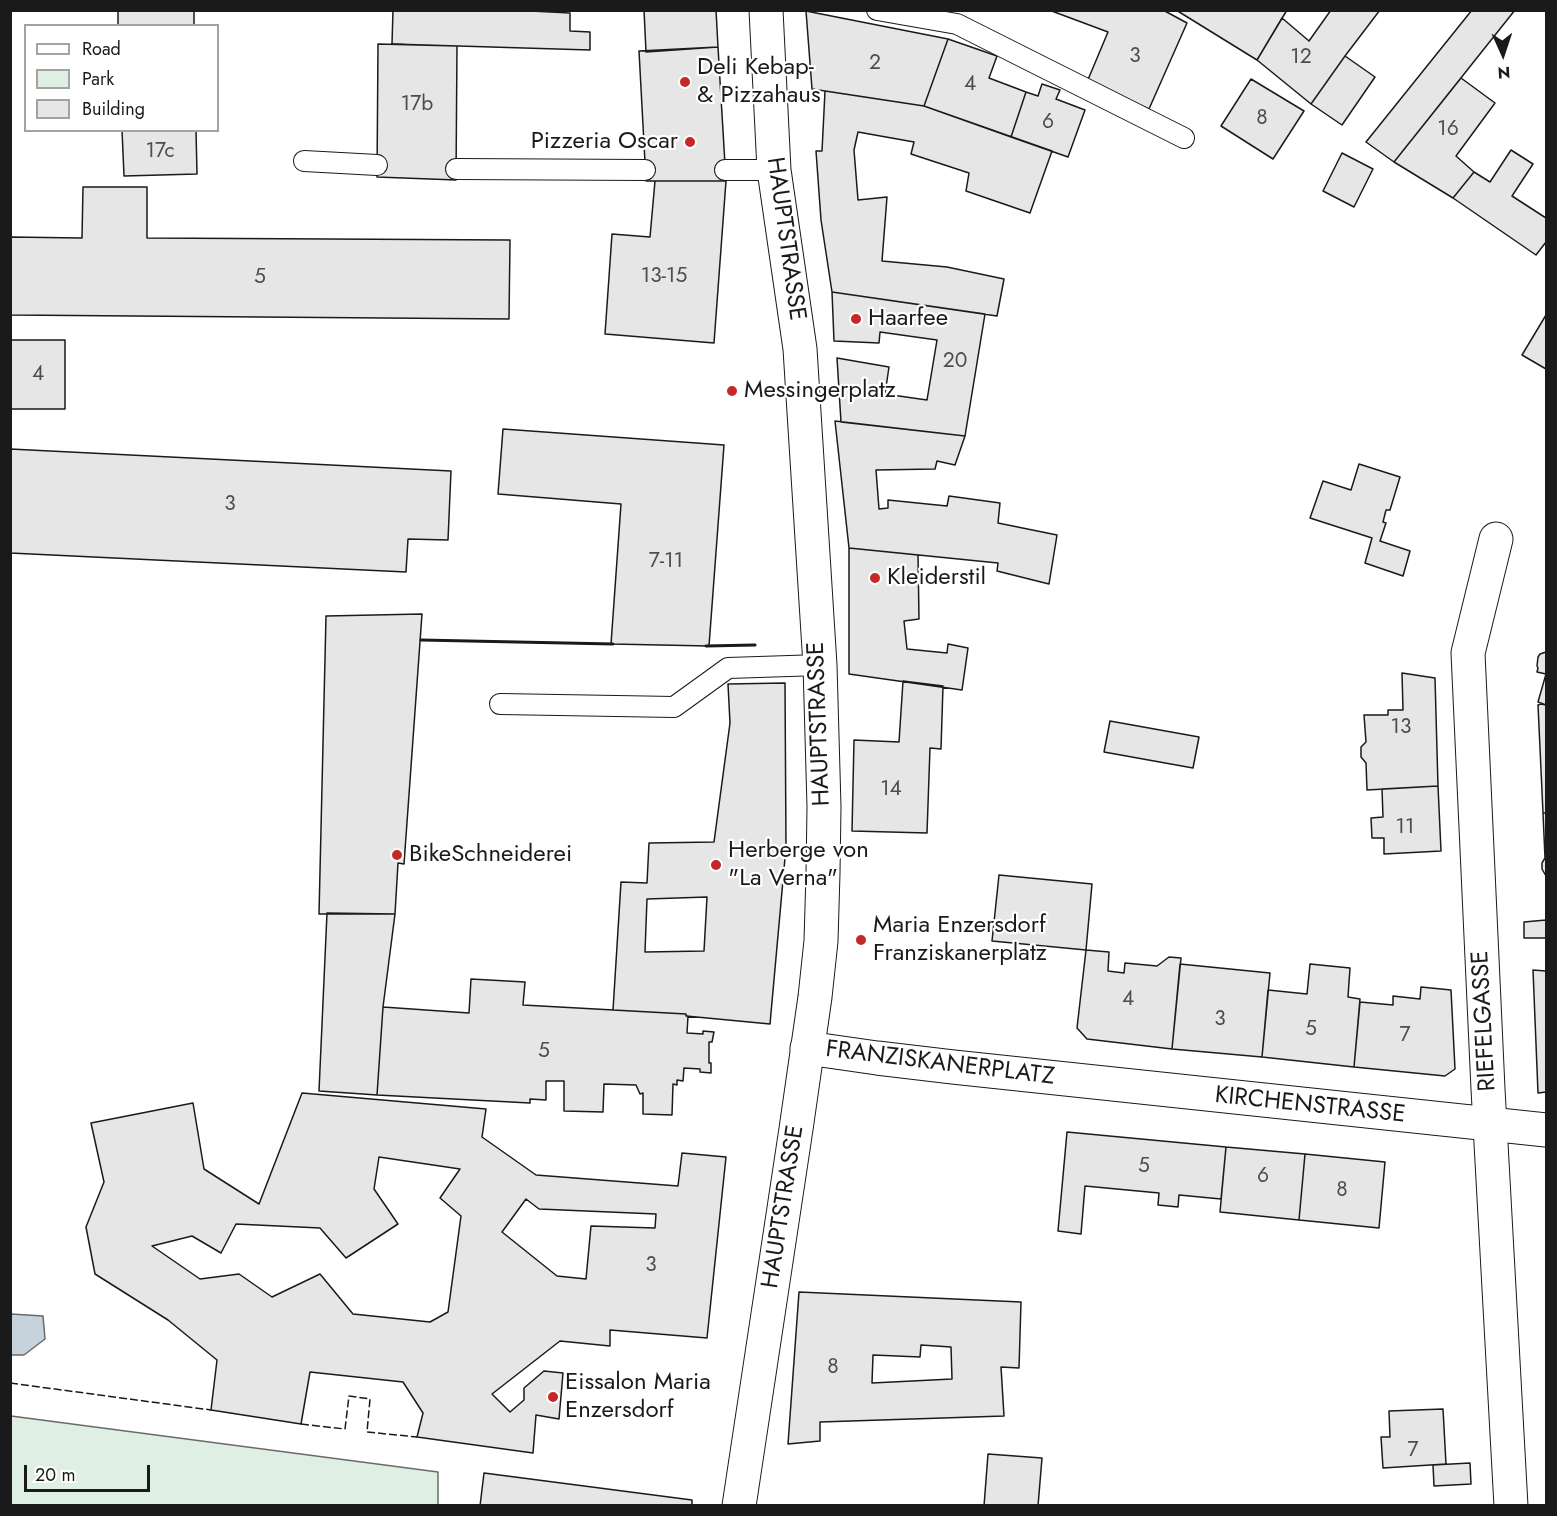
<!DOCTYPE html>
<html>
<head>
<meta charset="utf-8">
<style>
	body { margin:0 }
	#map { position:relative; width:1557px; height:1516px; overflow:hidden; background:#fff; font-family:Jost,sans-serif }
	canvas { display:block }
	.frame { position:absolute; inset:0; border:12px solid #1a1a1a; pointer-events:none }
	.legend { position:absolute; left:24px; top:24px; width:195px; height:108px; box-sizing:border-box; background:#fff; border:2px solid #a3a3a3; margin:0; padding:8px 10px; list-style:none; font-size:18px; color:#1a1a1a }
	.legend li { display:flex; align-items:center; gap:12px; height:30px }
	.legend b { width:30px; border:2px solid #a3a3a3 }
	.north { position:absolute; left:1473px; top:24px; width:60px; height:60px; -webkit-text-stroke:4px #fff; paint-order:stroke; rotate:177deg; font-size:16px; font-weight:700; line-height:24px; text-align:center; color:#1a1a1a }
	.north::after { content:''; display:block; margin:auto; width:21px; height:27px; background:#1a1a1a; clip-path:polygon(50% 0,100% 100%,50% 72%,0 100%) }
	.scale { position:absolute; left:24px; top:1465px; width:126px; height:27px; box-sizing:border-box; border:3px solid #1a1a1a; border-top:0; padding-left:8px; font-size:18px; line-height:21px; white-space:nowrap; color:#1a1a1a; -webkit-text-stroke:4px #fff; paint-order:stroke }
</style>
</head>
<body>
<div id="map">
<canvas width="1557" height="1516"></canvas>
<div class="frame"></div>
<ul class="legend">
<li><b style="height:8px;background:#fff"></b>Road</li>
<li><b style="height:16px;background:#e0efe3"></b>Park</li>
<li><b style="height:16px;background:#e6e6e6"></b>Building</li>
</ul>
<div class="north">N</div>
<div class="scale">20 m</div>
</div>
<script>
const ctx = document.querySelector('canvas').getContext('2d');
ctx.lineJoin = 'round';
function fillPath(path, color) {
  ctx.fillStyle = color;
  ctx.fill(path, 'evenodd');
}
function strokePath(path, color, width, dash) {
  ctx.strokeStyle = color;
  ctx.lineWidth = width;
  ctx.lineCap = dash ? 'butt' : 'round';
  ctx.setLineDash(dash || []);
  ctx.stroke(path);
}
function write(font, color, halo, rows, align = 'center') {
  ctx.font = font + ' Jost,sans-serif';
  ctx.lineWidth = 4.5;
  ctx.setLineDash([]);
  ctx.textBaseline = 'middle';
  ctx.strokeStyle = halo;
  ctx.fillStyle = color;
  for (const [text, x, y, turn = 0] of rows) {
    ctx.save();
    ctx.translate(x, y);
    ctx.rotate((+turn || 0) * Math.PI / 180);
    ctx.textAlign = isNaN(turn) ? turn : align;
    if (halo) ctx.strokeText(text, 0, 0);
    ctx.fillText(text, 0, 0);
    ctx.restore();
  }
}
const green = new Path2D(`
	M 11,1416 L 438,1472 L 438,1505 L 11,1505 Z`);
const water = new Path2D(`
	M 11,1314 L 43,1316 L 45,1339 L 24,1355 L 11,1355 Z`);
const building = new Path2D(`
	M 118,10 L 194,10 L 194,26 L 118,26 Z
	M 393,10 L 511,10 L 570,13 L 570,31 L 590,32 L 590,50 L 392,44 Z
	M 644,10 L 716,10 L 718,47 L 646,52 Z
	M 1049,10 L 1163,10 L 1187,23 L 1149,109 L 1087,82 L 1108,32 Z
	M 1176,10 L 1287,10 L 1257,60 Z
	M 1331,10 L 1380,10 L 1345,56 L 1311,104 L 1257,60 L 1282,18 L 1309,41 Z
	M 1472,10 L 1515,10 L 1394,162 L 1366,142 Z
	M 806,11 L 948,39 L 924,106 L 812,89 Z
	M 948,39 L 997,56 L 989,78 L 1026,92 L 1011,137 L 924,106 Z
	M 378,44 L 457,46 L 456,180 L 377,177 Z
	M 718,47 L 726,181 L 646,181 L 639,51 Z
	M 1345,56 L 1375,77 L 1342,125 L 1311,104 Z
	M 1461,78 L 1495,103 L 1456,156 L 1474,172 L 1453,198 L 1394,162 Z
	M 1251,79 L 1304,111 L 1273,159 L 1221,126 Z
	M 1042,84 L 1060,90 L 1056,99 L 1085,110 L 1068,157 L 1011,137 L 1026,92 L 1038,96 Z
	M 825,91 L 924,106 L 1052,151 L 1030,213 L 966,191 L 969,173 L 911,154 L 914,142 L 858,132 L 854,150 L 858,200 L 887,197 L 882,261 L 947,267 L 1004,279 L 997,316 L 832,292 L 821,220 L 816,151 L 822,151 Z
	M 122,130 L 196,130 L 197,174 L 124,176 Z
	M 1511,150 L 1533,164 L 1512,196 L 1546,218 L 1546,242 L 1536,255 L 1453,198 L 1474,172 L 1490,182 Z
	M 1342,153 L 1373,169 L 1354,207 L 1323,191 Z
	M 655,181 L 726,181 L 714,343 L 605,334 L 612,234 L 650,237 Z
	M 83,187 L 147,187 L 147,238 L 510,240 L 509,319 L 10,315 L 10,237 L 82,238 Z
	M 832,292 L 985,314 L 965,436 L 841,422 L 837,358 L 889,367 L 885,394 L 927,400 L 937,340 L 880,332 L 879,343 L 834,341 Z
	M 1546,315 L 1546,369 L 1522,355 Z
	M 10,340 L 65,340 L 65,409 L 10,409 Z
	M 835,421 L 965,436 L 955,465 L 937,461 L 935,469 L 876,470 L 879,509 L 888,508 L 888,500 L 947,506 L 949,496 L 1000,503 L 998,523 L 1057,535 L 1049,584 L 997,571 L 998,563 L 849,548 Z
	M 503,429 L 724,445 L 709,646 L 611,644 L 621,504 L 498,494 Z
	M 10,449 L 451,471 L 448,540 L 408,539 L 406,572 L 10,553 Z
	M 1359,464 L 1400,477 L 1390,510 L 1386,510 L 1383,522 L 1386,523 L 1380,541 L 1410,551 L 1403,576 L 1365,563 L 1372,538 L 1310,518 L 1323,481 L 1351,490 Z
	M 849,548 L 918,555 L 919,619 L 904,621 L 907,649 L 947,653 L 948,644 L 968,648 L 962,690 L 849,674 Z
	M 422,614 L 404,864 L 398,863 L 395,914 L 319,914 L 326,616 Z
	M 1546,652 L 1546,705 L 1538,702 L 1546,674 L 1537,672 L 1538,668 L 1537,666 L 1538,657 L 1540,654 Z
	M 1402,673 L 1435,678 L 1438,786 L 1367,790 L 1366,763 L 1361,757 L 1361,747 L 1366,742 L 1364,715 L 1388,715 L 1388,710 L 1403,710 Z
	M 903,681 L 943,686 L 941,749 L 930,748 L 927,833 L 852,831 L 854,740 L 899,742 Z
	M 785,683 L 786,847 L 770,1024 L 686,1016 L 686,1014 L 613,1010 L 621,882 L 647,883 L 649,843 L 714,842 L 730,723 L 728,684 ZM 707,897 L 704,951 L 645,952 L 647,899 Z
	M 1541,704 L 1546,705 L 1546,813 L 1543,813 L 1538,705 Z
	M 1110,721 L 1199,737 L 1193,768 L 1104,752 Z
	M 1438,786 L 1441,851 L 1384,854 L 1384,838 L 1372,838 L 1371,818 L 1383,817 L 1382,789 Z
	M 1543,813 L 1546,813 L 1546,876 L 1542,869 L 1542,863 L 1545,858 Z
	M 999,875 L 1092,884 L 1086,950 L 992,941 Z
	M 327,913 L 395,914 L 383,1007 L 377,1095 L 319,1091 Z
	M 1546,920 L 1546,938 L 1524,938 L 1524,922 Z
	M 1086,950 L 1109,952 L 1108,971 L 1124,973 L 1125,963 L 1157,966 L 1169,957 L 1181,958 L 1172,1049 L 1087,1039 L 1077,1028 Z
	M 1180,964 L 1270,973 L 1262,1057 L 1172,1049 Z
	M 1310,964 L 1350,968 L 1348,997 L 1360,999 L 1354,1067 L 1262,1057 L 1268,990 L 1307,994 Z
	M 1533,970 L 1546,971 L 1546,1092 L 1538,1093 Z
	M 471,979 L 525,982 L 523,1005 L 686,1014 L 686,1016 L 688,1016 L 687,1033 L 703,1034 L 703,1031 L 714,1032 L 712,1042 L 709,1042 L 709,1063 L 711,1063 L 711,1073 L 700,1072 L 700,1069 L 684,1068 L 683,1081 L 677,1080 L 677,1085 L 673,1084 L 672,1115 L 643,1114 L 643,1093 L 640,1094 L 636,1085 L 604,1084 L 603,1112 L 564,1111 L 564,1081 L 546,1081 L 546,1100 L 530,1099 L 530,1103 L 377,1095 L 383,1007 L 469,1013 Z
	M 1421,987 L 1451,990 L 1455,1069 L 1445,1076 L 1354,1067 L 1360,1002 L 1393,1005 L 1393,996 L 1420,999 Z
	M 302,1093 L 486,1109 L 482,1137 L 536,1175 L 678,1186 L 682,1153 L 726,1157 L 707,1338 L 610,1330 L 610,1346 L 560,1341 L 492,1394 L 510,1412 L 524,1400 L 524,1388 L 544,1371 L 563,1373 L 559,1419 L 536,1415 L 533,1453 L 417,1437 L 423,1413 L 403,1382 L 310,1372 L 301,1424 L 211,1410 L 217,1360 L 168,1320 L 95,1274 L 86,1227 L 104,1182 L 91,1123 L 193,1103 L 204,1169 L 259,1204 ZM 379,1157 L 460,1169 L 440,1198 L 461,1216 L 448,1312 L 430,1322 L 353,1314 L 320,1274 L 272,1297 L 239,1274 L 200,1279 L 152,1246 L 192,1236 L 221,1253 L 236,1224 L 320,1228 L 346,1258 L 398,1224 L 374,1189 ZM 526,1199 L 539,1209 L 656,1214 L 655,1228 L 591,1226 L 586,1279 L 557,1276 L 502,1232 Z
	M 1067,1132 L 1226,1147 L 1221,1199 L 1179,1195 L 1178,1207 L 1158,1205 L 1159,1193 L 1085,1186 L 1081,1234 L 1058,1231 Z
	M 1226,1147 L 1305,1154 L 1299,1220 L 1220,1212 Z
	M 1305,1154 L 1385,1162 L 1379,1228 L 1299,1220 Z
	M 799,1292 L 1021,1302 L 1019,1368 L 1001,1367 L 1004,1416 L 820,1422 L 820,1441 L 788,1444 ZM 921,1345 L 951,1347 L 952,1379 L 872,1383 L 873,1355 L 920,1357 Z
	M 1443,1409 L 1446,1464 L 1383,1468 L 1381,1437 L 1390,1437 L 1389,1411 Z
	M 988,1454 L 1042,1458 L 1038,1506 L 984,1506 Z
	M 1470,1463 L 1471,1484 L 1434,1486 L 1433,1465 Z
	M 484,1473 L 692,1500 L 692,1506 L 480,1506 Z`);
const service = new Path2D(`
	M 877,10 L 957,24 L 1184,138
	M 304,161 L 377,165
	M 456,169 L 645,170
	M 725,170 L 774,170
	M 500,704 L 674,707 L 728,668 L 820,665`);
const minor = new Path2D(`
	M 1496,539 L 1468,653 L 1488,1089 L 1511,1506`);
const secondary = new Path2D(`
	M 807,1048 L 877,1058 L 953,1067 L 1546,1130`);
const primary = new Path2D(`
	M 739,1506 L 796,1129 L 815,997 L 821,941 L 823,873 L 824,807 L 820,665 L 800,349 L 774,170 L 766,10`);
const fence = new Path2D(`
	M 10,1383 L 211,1410
	M 301,1424 L 345,1429 L 349,1396 L 370,1399 L 367,1432 L 417,1437`);
const wall = new Path2D(`
	M 421,640 L 613,644
	M 706,646 L 755,645`);
const markers = [
	[685,82,6,"#c62828"],
	[690,142,6,"#c62828"],
	[856,319,6,"#c62828"],
	[732,391,6,"#c62828"],
	[875,578,6,"#c62828"],
	[397,855,6,"#c62828"],
	[716,865,6,"#c62828"],
	[861,940,6,"#c62828"],
	[553,1397,6,"#c62828"]
];
const numberNames = [
	["3",1135,57],
	["12",1301,58],
	["2",875,64],
	["4",970,85],
	["17b",417,105],
	["8",1262,119],
	["6",1048,123],
	["16",1448,130],
	["17c",160,152],
	["13-15",664,277],
	["5",260,278],
	["20",955,362],
	["4",38,375],
	["3",230,505],
	["7-11",666,562],
	["13",1401,728],
	["14",891,790],
	["11",1405,828],
	["4",1128,1000],
	["3",1220,1020],
	["5",1311,1030],
	["7",1405,1036],
	["5",544,1052],
	["5",1144,1167],
	["6",1263,1177],
	["8",1342,1191],
	["3",651,1266],
	["8",833,1368],
	["7",1413,1451]
];
const poiNames = [
	["Deli Kebap-",697,68],
	["& Pizzahaus",697,96],
	["Pizzeria Oscar",678,142,"right"],
	["Haarfee",868,319],
	["Messingerplatz",744,391],
	["Kleiderstil",887,578],
	["Herberge von",728,851],
	["\"La Verna\"",728,879],
	["BikeSchneiderei",409,855],
	["Maria Enzersdorf",873,926],
	["Franziskanerplatz",873,954],
	["Eissalon Maria",565,1383],
	["Enzersdorf",565,1411]
];
const streetNames = [
	["HAUPTSTRASSE",785,239,82],
	["HAUPTSTRASSE",820,724,-92],
	["RIEFELGASSE",1485,1021,-93],
	["FRANZISKANERPLATZ",940,1064,7],
	["KIRCHENSTRASSE",1310,1106,6],
	["HAUPTSTRASSE",784,1207,-81]
];
fillPath(green, '#e0efe3');
strokePath(green, '#6a6a6a', 1.5);
fillPath(water, '#c6d2dc');
strokePath(water, '#6a6a6a', 1.5);
fillPath(building, '#e6e6e6');
strokePath(building, '#1a1a1a', 1.5);
strokePath(service, '#1a1a1a', 22);
strokePath(minor, '#1a1a1a', 35);
strokePath(secondary, '#1a1a1a', 35);
strokePath(primary, '#1a1a1a', 35);
strokePath(service, '#fff', 20);
strokePath(minor, '#fff', 33);
strokePath(secondary, '#fff', 33);
strokePath(primary, '#fff', 33);
strokePath(fence, '#1a1a1a', 1.5, [8, 3]);
strokePath(wall, '#1a1a1a', 3);
for (const [x, y, r, color] of markers) {
  const dot = new Path2D();
  dot.arc(x, y, r, 0, 2 * Math.PI);
  ctx.fillStyle = color;
  ctx.fill(dot);
  strokePath(dot, '#fff', 2);
}
write('21px', '#4d4d4d', null, numberNames);
write('24px', '#1a1a1a', '#fff', poiNames, 'left');
write('24px', '#1a1a1a', '#fff', streetNames);
</script>
</body>
</html>
